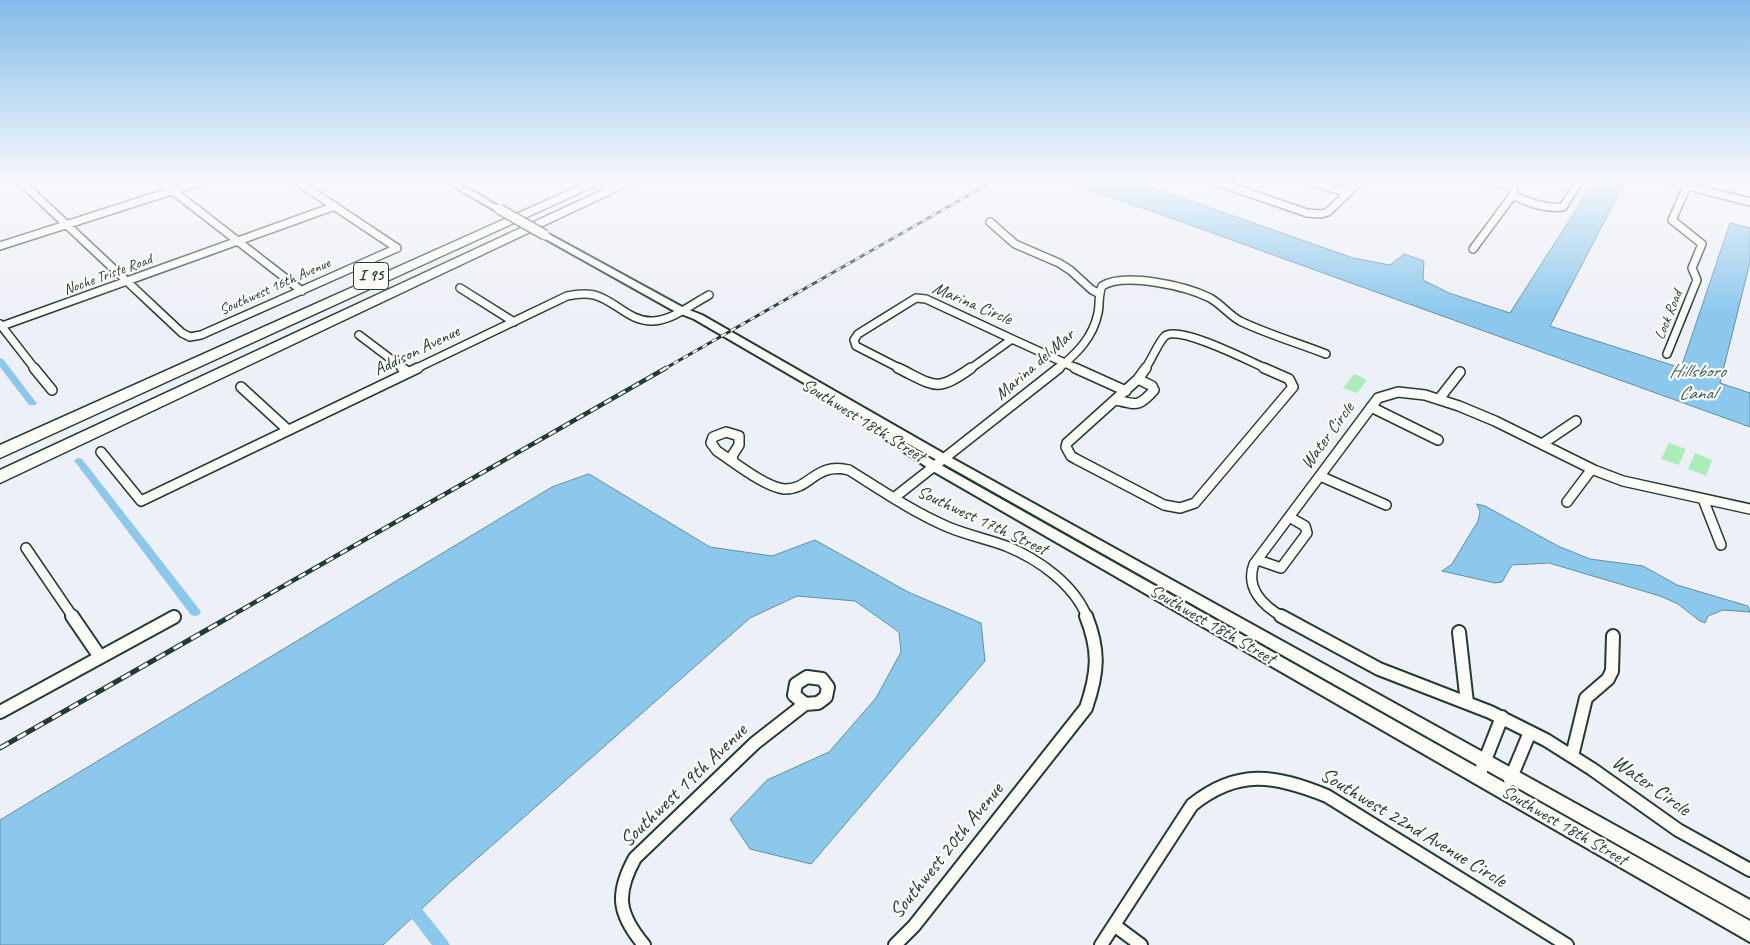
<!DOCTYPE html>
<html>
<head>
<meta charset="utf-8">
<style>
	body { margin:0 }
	canvas { display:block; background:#edf0f6 }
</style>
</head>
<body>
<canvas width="1750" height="945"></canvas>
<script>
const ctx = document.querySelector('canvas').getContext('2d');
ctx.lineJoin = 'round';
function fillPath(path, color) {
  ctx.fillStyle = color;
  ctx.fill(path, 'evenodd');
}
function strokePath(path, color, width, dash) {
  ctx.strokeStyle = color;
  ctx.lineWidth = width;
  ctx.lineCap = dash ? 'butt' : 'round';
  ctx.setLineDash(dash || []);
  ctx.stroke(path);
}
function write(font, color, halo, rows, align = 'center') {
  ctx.font = font + ' Caveat,sans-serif';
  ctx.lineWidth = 4.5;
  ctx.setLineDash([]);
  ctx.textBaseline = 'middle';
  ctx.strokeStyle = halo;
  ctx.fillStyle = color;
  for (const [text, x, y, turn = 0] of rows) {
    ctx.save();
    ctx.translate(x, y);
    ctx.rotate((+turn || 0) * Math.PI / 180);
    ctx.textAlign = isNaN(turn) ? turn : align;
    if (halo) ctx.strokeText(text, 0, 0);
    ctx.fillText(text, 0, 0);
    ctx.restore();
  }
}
const green = new Path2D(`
	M 1354,374 L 1367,380 L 1357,393 L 1343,388 Z
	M 1669,443 L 1686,449 L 1679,465 L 1661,459 Z
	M 1695,453 L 1712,460 L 1706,476 L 1688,469 Z`);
const water = new Path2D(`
	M 1060,180 L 1139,180 L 1137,182 L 1353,258 L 1390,265 L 1404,254 L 1424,261 L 1423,280 L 1449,293 L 1510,313 L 1595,180 L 1626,180 L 1550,326 L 1681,368 L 1730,223 L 1750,228 L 1750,262 L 1720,383 L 1750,393 L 1750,427 L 1157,213 Z
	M 589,474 L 710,547 L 772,556 L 815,540 L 908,592 L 981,623 L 985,661 L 811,864 L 750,849 L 730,819 L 767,780 L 829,752 L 876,698 L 901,652 L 899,632 L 855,601 L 797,596 L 750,618 L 447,885 L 383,945 L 0,945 L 0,820 L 552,487 Z
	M 1477,504 L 1485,506 L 1558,546 L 1590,559 L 1643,566 L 1677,585 L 1748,606 L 1750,612 L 1723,610 L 1708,616 L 1705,623 L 1700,621 L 1678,604 L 1660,596 L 1549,563 L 1512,565 L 1502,582 L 1495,583 L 1442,571 L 1452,564 L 1478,521 L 1480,512 Z`);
const canal = new Path2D(`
	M 0,358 L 3,359 L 35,401 L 37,403 L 35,405 L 29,405 L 0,367 Z
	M 79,458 L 82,459 L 199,609 L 201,612 L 199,615 L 195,616 L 191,615 L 76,463 L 74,461 L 76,459 Z
	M 417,906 L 422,909 L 447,940 L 450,945 L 432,945 L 412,919 L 409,914 L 412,909 Z`);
const minorFar2 = new Path2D(`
	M 19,180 L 182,333 L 190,337 L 201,335 L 397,248 L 295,180
	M 159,180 L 302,291
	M 1211,180 L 1307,213 L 1321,214 L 1328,212 L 1361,180
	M 1305,180 L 1348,193
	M 1488,180 L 1514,188 L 1513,195 C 1529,203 1545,209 1563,207 L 1580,180
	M 1665,180 L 1750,202
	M 990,222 L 1015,244 L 1059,263 L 1070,270 L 1092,290 L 1100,294
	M 0,246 L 206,180
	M 1473,249 L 1513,195
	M 460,288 L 514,322
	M 0,324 L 35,369
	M 2,326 L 335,206
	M 359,335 L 404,369
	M 1012,339 L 1078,369
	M 1667,354 L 1697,280 L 1692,268 L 1702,244 L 1672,220 L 1687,186
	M 415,369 L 567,296 C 576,294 585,293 594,295 C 615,300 629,322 653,321 C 673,320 692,304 709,295
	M 901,369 L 856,346 L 854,340 L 858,334 L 916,298 L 926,299 L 1012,339
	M 970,369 L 1012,339
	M 1058,369 C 1076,354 1093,338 1098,313 C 1100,304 1098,295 1102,286 C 1125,272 1186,286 1210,298 C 1221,304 1229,315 1240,321 C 1267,334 1298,343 1326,354
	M 1145,369 C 1151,361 1159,341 1165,336 C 1180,325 1249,361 1267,369`);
const minorFar1 = new Path2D(`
	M 34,368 L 52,390
	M 402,368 L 408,372
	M 898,368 C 935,386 936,393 971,368
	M 1075,368 L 1126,391
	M 1146,368 L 1138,379 L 1067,443 L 1066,447 L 1071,456 L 1076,459 L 1164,505 L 1180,508 L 1195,503 L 1293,387 L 1289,379 L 1264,368
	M 241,387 L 288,430
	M 1439,399 L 1460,372
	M 1116,400 C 1137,405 1139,407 1154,390 L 1152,386 L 1138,379
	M 1371,407 L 1438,440
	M 1542,444 L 1576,421
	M 101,452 L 141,501 L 418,368
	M 733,461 L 732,456 L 739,445 L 739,436 L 726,432 L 713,437 L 711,443 L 717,451 C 734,462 765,487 784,489 C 811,490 814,462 849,470 C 881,490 913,512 948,527 C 967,535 987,539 1006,546 C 1038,559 1074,584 1087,617
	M 1320,476 L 1386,505
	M 895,497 L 1059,368
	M 1703,499 L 1721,545
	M 1567,502 L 1591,470
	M 26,548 L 73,617
	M 1258,560 L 1281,568 L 1307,533 L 1305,526 L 1289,517
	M 1283,617 C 1263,606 1245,588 1254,564 L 1378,398 L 1398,392 L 1425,395 L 1459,406 L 1495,421 L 1594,470 L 1623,481 L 1750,509`);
const minor = new Path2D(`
	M 72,616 L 100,657
	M 1281,616 L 1379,669 L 1490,712 L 1546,740 L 1592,769 L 1678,830 L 1750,870
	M 1459,632 L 1467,703
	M 807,677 L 822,679 L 828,687 L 826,697 L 818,703 L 805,704 L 794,695 L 796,684 Z
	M 0,712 L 174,617
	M 1572,756 L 1586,698 L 1608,679 L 1612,671 L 1613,636
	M 1478,778 L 1502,717
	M 1510,780 L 1530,732
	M 1114,925 L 1141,945
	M 644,945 C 618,914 615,894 635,858 L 755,743 L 805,704
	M 895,945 L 914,926 L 1086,708 C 1098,673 1100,651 1086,616
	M 1101,945 L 1192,805 C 1238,768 1275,775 1327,796 L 1567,945`);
const secondary = new Path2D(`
	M 443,180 L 454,180 L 503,209 L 496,211 Z
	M 545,232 L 684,308 L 702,315 L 948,456 L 1750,900 L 1750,919 L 898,438 L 939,464 L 1750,921 L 1750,942 L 931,470 L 881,436 L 883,433 L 890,433 L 694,319 L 676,312 L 542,237 L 540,235 Z`);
const motorway = new Path2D(`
	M 592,180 L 608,180 L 0,458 L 0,445 Z
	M 624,180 L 640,180 L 0,483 L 0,470 Z`);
const railFar2 = new Path2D(`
	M 664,369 L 995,180`);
const railFar1 = new Path2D(`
	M 229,617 L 666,368`);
const rail = new Path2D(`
	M 0,748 L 231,616`);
const secondaryBridge = new Path2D(`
	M 499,209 L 545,235`);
const farStreetnames = [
	["Noche Triste Road",108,275,-20],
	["Southwest 16th Avenue",275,287,-24],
	["Lock Road",1669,315,-68]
];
const shields = [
	[371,276,35]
];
const shieldNames = [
	["I 95",371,276]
];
const streetNames = [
	["Marina Circle",972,304,23],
	["Addison Avenue",417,351,-26],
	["Marina del Mar",1035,365,-41],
	["Southwest 18th Street",863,421,32],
	["Water Circle",1328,436,-54],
	["Southwest 17th Street",982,521,25],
	["Southwest 18th Street",1212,625,30],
	["Southwest 18th Street",1564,826,30]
];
const waterNames = [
	["Hillsboro",1697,372],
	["Canal",1697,394]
];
const nearStreetnames = [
	["Southwest 19th Avenue",684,786,-44],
	["Water Circle",1651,786,35],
	["Southwest 22nd Avenue Circle",1413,828,31],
	["Southwest 20th Avenue",947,851,-51]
];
fillPath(green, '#a9eeb9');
fillPath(water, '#8cc8ec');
strokePath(water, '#6090a2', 1);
fillPath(canal, '#8cc8ec');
strokePath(minorFar2, '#1f3d34', 10);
strokePath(minorFar1, '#1f3d34', 12);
strokePath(minor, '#1f3d34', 16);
strokePath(secondary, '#1f3d34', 4);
strokePath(motorway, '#1f3d34', 3);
strokePath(minorFar2, '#fdfcf7', 7);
strokePath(minorFar1, '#fdfcf7', 9);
strokePath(minor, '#fdfcf7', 12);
fillPath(secondary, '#fdfcf7');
fillPath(motorway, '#fdfcf7');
strokePath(railFar2, '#1f3d34', 3);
strokePath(railFar1, '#1f3d34', 4.5);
strokePath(rail, '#1f3d34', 5);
strokePath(railFar2, '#fdfcf7', 2, [5.5]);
strokePath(railFar1, '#fdfcf7', 2.5, [8]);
strokePath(rail, '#fdfcf7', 3, [10]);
strokePath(secondaryBridge, '#1f3d34', 12, []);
strokePath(secondaryBridge, '#fdfcf7', 9);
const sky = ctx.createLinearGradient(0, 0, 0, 313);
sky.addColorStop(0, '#83bcea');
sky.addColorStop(0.58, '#f7f8fb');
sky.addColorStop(1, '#f7f8fb00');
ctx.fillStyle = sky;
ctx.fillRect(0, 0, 1750, 313);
write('15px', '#1f3d34', '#fdfcf7', farStreetnames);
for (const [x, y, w] of shields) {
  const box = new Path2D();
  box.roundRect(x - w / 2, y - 13.5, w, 27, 4);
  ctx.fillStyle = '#fdfcf7';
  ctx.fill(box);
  strokePath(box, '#1f3d34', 1);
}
write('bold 16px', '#1f3d34', null, shieldNames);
write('18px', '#1f3d34', '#fdfcf7', streetNames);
write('italic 19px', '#3a6062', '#fdfcf7', waterNames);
write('21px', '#1f3d34', '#fdfcf7', nearStreetnames);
</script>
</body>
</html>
